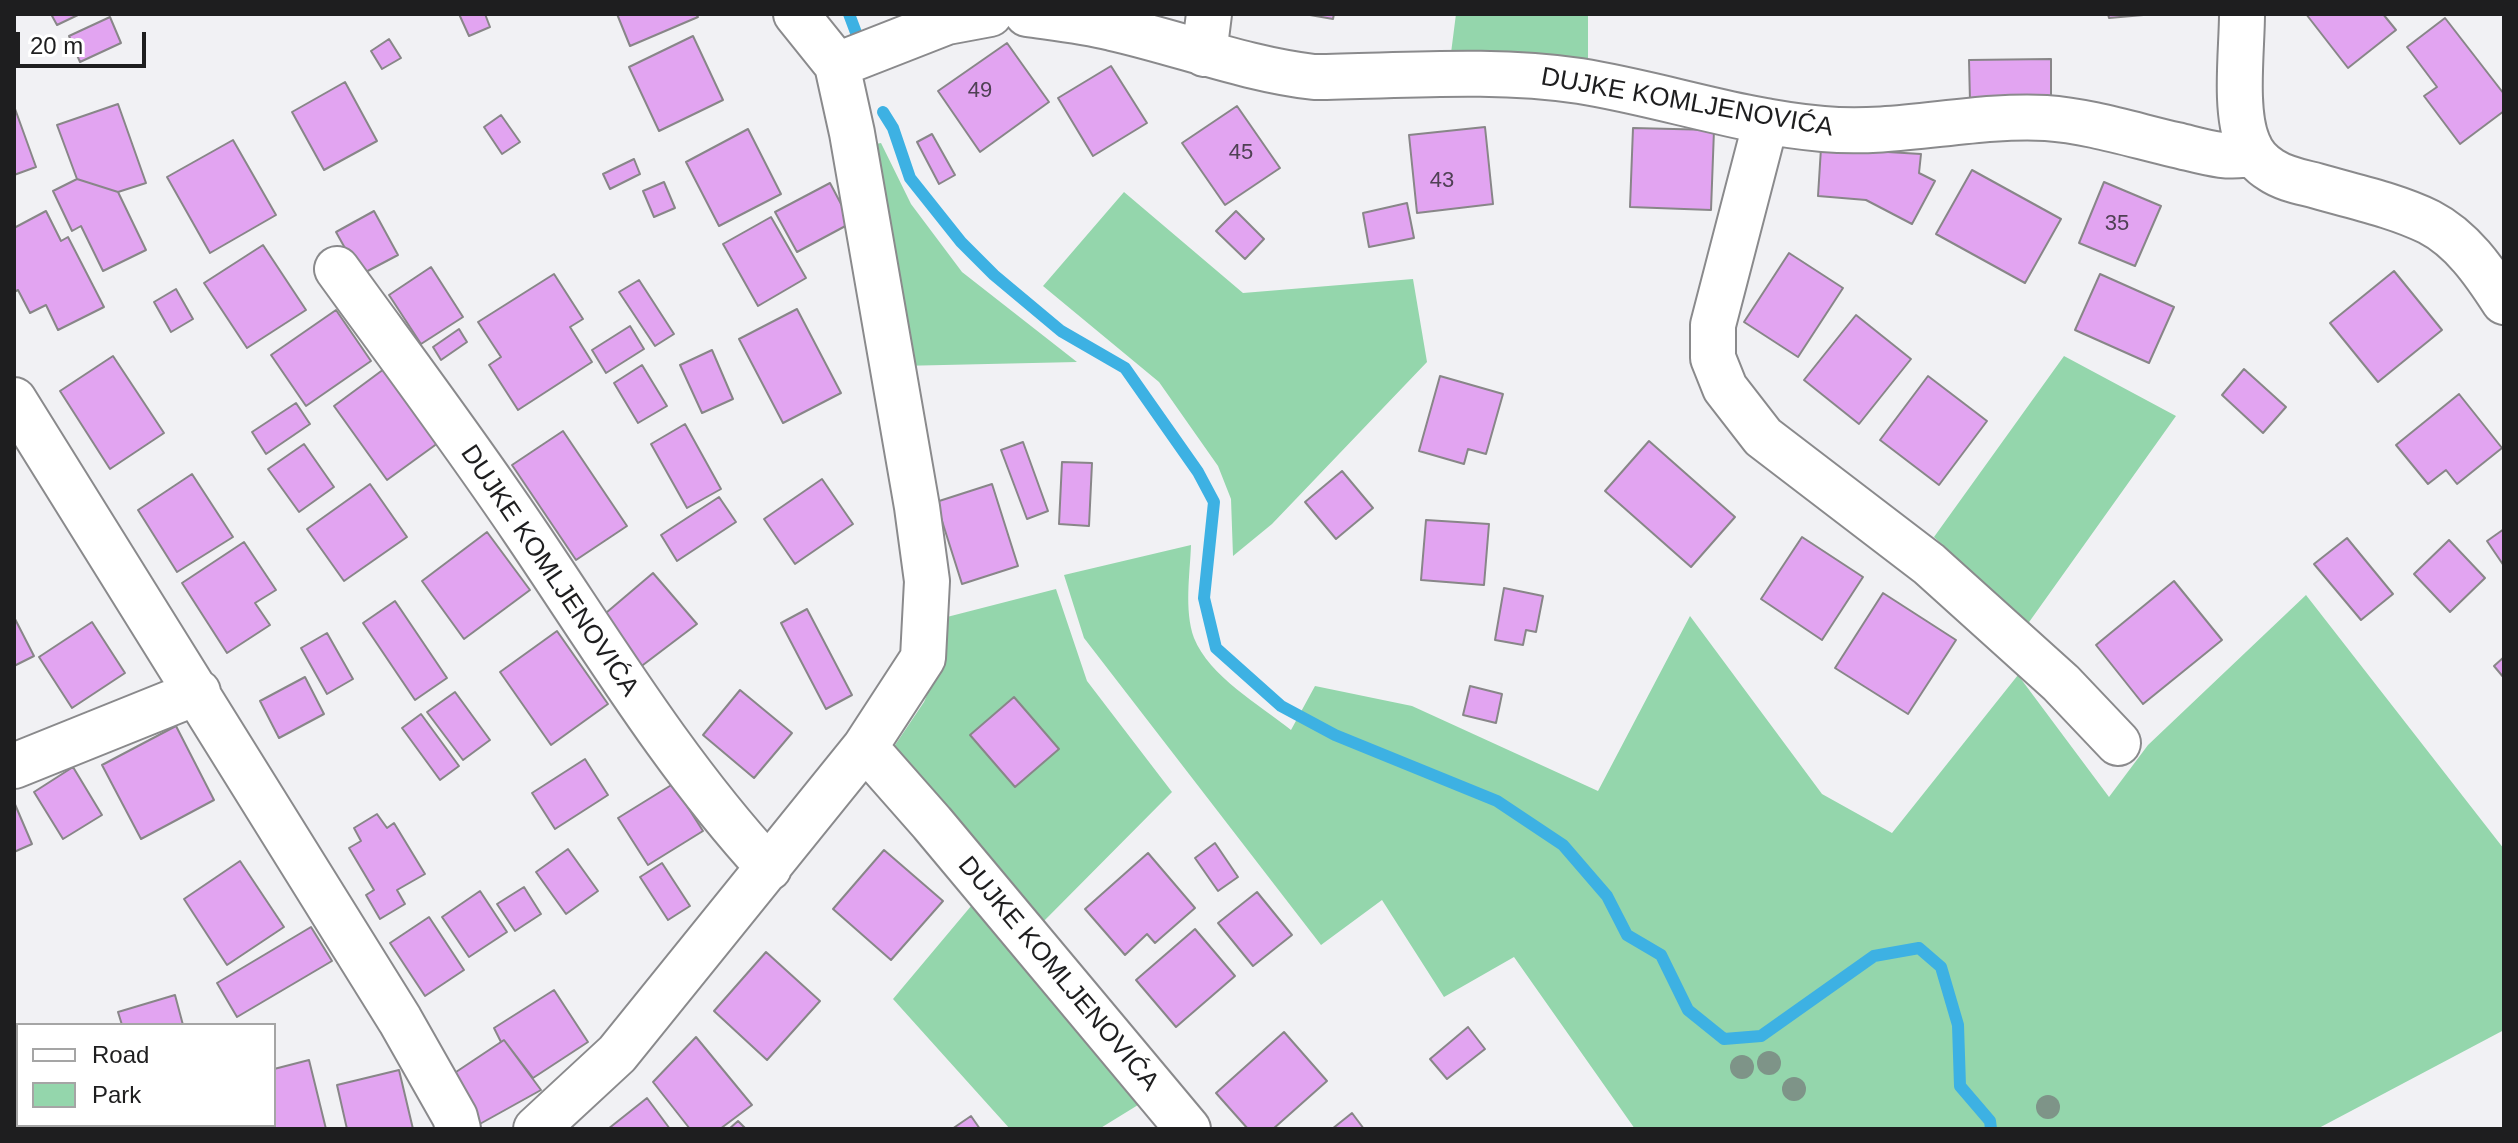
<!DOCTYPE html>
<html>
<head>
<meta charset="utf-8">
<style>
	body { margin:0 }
	#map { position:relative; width:2518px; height:1143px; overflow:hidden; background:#f1f1f4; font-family:Helvetica,sans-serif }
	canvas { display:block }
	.frame { position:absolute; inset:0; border:16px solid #1e1e1f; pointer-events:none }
	.legend { position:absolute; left:16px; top:1023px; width:260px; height:104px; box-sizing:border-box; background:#fff; border:2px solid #a5a5a5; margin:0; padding:10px 14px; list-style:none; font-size:24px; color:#1e1e1f }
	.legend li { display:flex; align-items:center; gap:16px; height:40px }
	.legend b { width:40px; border:2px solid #a5a5a5 }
	.scale { position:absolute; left:16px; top:32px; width:130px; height:36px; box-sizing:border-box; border:4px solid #1e1e1f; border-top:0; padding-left:10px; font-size:24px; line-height:28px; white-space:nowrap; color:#1e1e1f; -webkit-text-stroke:6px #fff; paint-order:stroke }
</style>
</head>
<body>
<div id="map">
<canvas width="2518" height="1143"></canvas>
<div class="frame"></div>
<ul class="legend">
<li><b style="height:10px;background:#fff"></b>Road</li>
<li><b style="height:22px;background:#94d6ac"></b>Park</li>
</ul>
<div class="scale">20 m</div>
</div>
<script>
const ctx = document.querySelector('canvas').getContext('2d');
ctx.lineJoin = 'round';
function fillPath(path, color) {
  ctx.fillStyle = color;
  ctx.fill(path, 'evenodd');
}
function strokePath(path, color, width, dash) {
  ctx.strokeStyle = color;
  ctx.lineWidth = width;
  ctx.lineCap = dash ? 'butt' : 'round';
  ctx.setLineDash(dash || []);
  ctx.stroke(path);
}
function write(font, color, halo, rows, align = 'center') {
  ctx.font = font + ' Helvetica,sans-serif';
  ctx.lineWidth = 6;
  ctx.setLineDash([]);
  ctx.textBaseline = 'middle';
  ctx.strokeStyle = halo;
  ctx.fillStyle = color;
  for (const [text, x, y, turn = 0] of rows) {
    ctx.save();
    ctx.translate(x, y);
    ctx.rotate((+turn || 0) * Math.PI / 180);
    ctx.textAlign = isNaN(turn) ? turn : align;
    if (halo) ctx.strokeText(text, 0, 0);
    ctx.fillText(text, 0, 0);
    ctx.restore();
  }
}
const green = new Path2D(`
	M 1456,14 L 1588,14 L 1588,60 L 1451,53 Z
	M 881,143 L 911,204 L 962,272 L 1077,362 L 899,366 L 871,145 Z
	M 1124,192 L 1243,293 L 1413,279 L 1427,362 L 1272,524 L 1233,556 L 1231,499 L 1218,466 L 1159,382 L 1043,286 Z
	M 2064,356 L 2176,416 L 2027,625 L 1934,537 Z
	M 1191,545 C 1190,574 1184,610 1194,638 C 1209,676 1260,705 1291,730 L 1315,686 L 1412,706 L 1598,791 L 1690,616 L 1822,794 L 1892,833 L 2018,675 L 2109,797 L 2148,745 L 2306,595 L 2504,849 L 2504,1030 L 2317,1129 L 1635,1129 L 1514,957 L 1444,997 L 1382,900 L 1321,945 L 1084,638 L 1064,575 Z
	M 1056,589 L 1087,681 L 1172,792 L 1038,927 L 889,754 L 924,702 L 945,653 L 947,617 Z
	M 982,893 L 1151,1097 L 1099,1129 L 1010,1129 L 893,999 Z`);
const stream = new Path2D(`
	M 849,14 L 858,38
	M 883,112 L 893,128 L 910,178 L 961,242 L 994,275 L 1061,331 L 1125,368 L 1198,472 L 1214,502 L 1204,598 L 1216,648 L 1281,706 L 1335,735 L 1497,801 L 1563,845 L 1607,896 L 1627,935 L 1661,955 L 1688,1010 L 1724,1039 L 1761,1036 L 1874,956 L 1919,948 L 1941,967 L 1958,1025 L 1960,1086 L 1990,1121 L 1991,1129`);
const building = new Path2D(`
	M 51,14 L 80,14 L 57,25 Z
	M 459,14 L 485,14 L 490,27 L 469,36 Z
	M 617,14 L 696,14 L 698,17 L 630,46 Z
	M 1304,14 L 1334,14 L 1333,19 Z
	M 2108,14 L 2155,14 L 2109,18 Z
	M 2306,14 L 2383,14 L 2396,30 L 2348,68 Z
	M 110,17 L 121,43 L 80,62 L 69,36 Z
	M 2445,18 L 2504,94 L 2504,111 L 2460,144 L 2424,96 L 2437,87 L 2407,47 Z
	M 693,36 L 723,100 L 659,131 L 629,67 Z
	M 389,39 L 401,58 L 382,69 L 371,51 Z
	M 1007,43 L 1049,102 L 980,152 L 938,91 Z
	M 2051,59 L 2051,100 L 1970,101 L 1969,60 Z
	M 1111,66 L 1147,123 L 1093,156 L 1058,98 Z
	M 345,82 L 377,141 L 324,170 L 292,112 Z
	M 118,104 L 146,183 L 118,192 L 77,179 L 57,125 Z
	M 14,106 L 36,167 L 14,175 Z
	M 1237,106 L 1280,168 L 1225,205 L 1182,143 Z
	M 501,115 L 520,142 L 502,154 L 484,127 Z
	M 1485,127 L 1493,204 L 1417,213 L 1409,135 Z
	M 1633,128 L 1714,130 L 1711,210 L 1630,207 Z
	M 748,129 L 781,194 L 719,226 L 686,162 Z
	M 932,134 L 955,175 L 939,184 L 917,142 Z
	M 233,140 L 276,215 L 210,253 L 167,177 Z
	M 1821,148 L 1921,154 L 1919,173 L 1935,181 L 1912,224 L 1866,200 L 1818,196 Z
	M 634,159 L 640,174 L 610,189 L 603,174 Z
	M 1972,170 L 2061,219 L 2025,283 L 1936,234 Z
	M 77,179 L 118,192 L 146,250 L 103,271 L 81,226 L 72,231 L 53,191 Z
	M 664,182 L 675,208 L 654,217 L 643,191 Z
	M 2104,182 L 2161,206 L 2135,266 L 2079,243 Z
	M 830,183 L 851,223 L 797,252 L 775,212 Z
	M 1407,203 L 1414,238 L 1369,247 L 1363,213 Z
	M 46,211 L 61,241 L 68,237 L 104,307 L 58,330 L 46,305 L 30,313 L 18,290 L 14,292 L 14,228 Z
	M 374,211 L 398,255 L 360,275 L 336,232 Z
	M 1236,211 L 1264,239 L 1245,259 L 1216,231 Z
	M 771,217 L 806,278 L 758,306 L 723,244 Z
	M 263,245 L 306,310 L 247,348 L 204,283 Z
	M 1789,253 L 1843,288 L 1798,357 L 1744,322 Z
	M 431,267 L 463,317 L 421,344 L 389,295 Z
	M 2394,271 L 2442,330 L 2378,382 L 2330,323 Z
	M 554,274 L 583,319 L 570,327 L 592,362 L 518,410 L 489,365 L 501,357 L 478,322 Z
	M 2100,274 L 2174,307 L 2149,363 L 2075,330 Z
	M 639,280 L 674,334 L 655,346 L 619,292 Z
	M 176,289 L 193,319 L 171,332 L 154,302 Z
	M 797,309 L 841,393 L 783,423 L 739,339 Z
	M 336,310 L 371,361 L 306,406 L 271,355 Z
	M 1856,315 L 1911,359 L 1859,424 L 1804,380 Z
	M 630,326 L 644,349 L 606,373 L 592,350 Z
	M 459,329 L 467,342 L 441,360 L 433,347 Z
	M 712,350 L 733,399 L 702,413 L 680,365 Z
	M 113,356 L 164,433 L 110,469 L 60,391 Z
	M 642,365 L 667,406 L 638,423 L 614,383 Z
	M 384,369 L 438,443 L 387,480 L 334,406 Z
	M 2244,369 L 2286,407 L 2263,433 L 2222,395 Z
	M 1440,376 L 1503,394 L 1486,454 L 1468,449 L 1464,464 L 1419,451 Z
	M 1928,376 L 1987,421 L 1939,485 L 1880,440 Z
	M 2459,394 L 2502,448 L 2457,484 L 2446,470 L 2428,484 L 2396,445 Z
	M 296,403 L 310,424 L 266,454 L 252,432 Z
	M 685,424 L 721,489 L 687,508 L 651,444 Z
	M 563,431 L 627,526 L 576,560 L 512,465 Z
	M 1649,441 L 1735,517 L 1691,567 L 1605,491 Z
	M 1023,442 L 1048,511 L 1027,519 L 1001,450 Z
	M 304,444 L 334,487 L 299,512 L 268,469 Z
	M 1062,462 L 1092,463 L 1089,526 L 1059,524 Z
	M 1342,471 L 1373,508 L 1336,539 L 1305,502 Z
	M 192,474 L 233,537 L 177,572 L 138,510 Z
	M 822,479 L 853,524 L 795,564 L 764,519 Z
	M 370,484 L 407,537 L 344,581 L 307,529 Z
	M 992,484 L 1018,566 L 962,584 L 936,502 Z
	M 719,497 L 736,522 L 677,561 L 661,535 Z
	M 1426,520 L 1489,524 L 1484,585 L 1421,580 Z
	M 2504,529 L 2504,566 L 2487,541 Z
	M 487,532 L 530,590 L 464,639 L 422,581 Z
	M 1802,537 L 1863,577 L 1822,640 L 1761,599 Z
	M 2347,538 L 2393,594 L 2361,620 L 2314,564 Z
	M 2449,540 L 2485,578 L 2450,612 L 2414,574 Z
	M 244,542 L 276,590 L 255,603 L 270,625 L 227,653 L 182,583 Z
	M 653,573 L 697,624 L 639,668 L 600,618 Z
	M 2174,581 L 2222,640 L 2143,704 L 2096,645 Z
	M 1504,588 L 1543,596 L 1536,632 L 1526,630 L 1523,645 L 1495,640 Z
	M 1883,593 L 1956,640 L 1908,714 L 1835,668 Z
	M 395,601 L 447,678 L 415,700 L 363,623 Z
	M 807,609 L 852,695 L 826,709 L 781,623 Z
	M 14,617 L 34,656 L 14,666 Z
	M 92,622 L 125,673 L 72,708 L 39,657 Z
	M 557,631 L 608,704 L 551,745 L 500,672 Z
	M 327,633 L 353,679 L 327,694 L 301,648 Z
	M 2504,657 L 2504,678 L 2494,666 Z
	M 305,677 L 324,714 L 279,738 L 260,701 Z
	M 1470,686 L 1502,694 L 1496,723 L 1463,715 Z
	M 740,690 L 792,733 L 754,778 L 703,735 Z
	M 455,692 L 490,740 L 463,760 L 427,712 Z
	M 1014,697 L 1059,749 L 1015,787 L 970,735 Z
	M 421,714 L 459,766 L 440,780 L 402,728 Z
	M 176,726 L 214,800 L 141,839 L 102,765 Z
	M 585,759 L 608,795 L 555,829 L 532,793 Z
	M 73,767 L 102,815 L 63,839 L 34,792 Z
	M 673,784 L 703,831 L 648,865 L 618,818 Z
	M 14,802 L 32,844 L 14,852 Z
	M 377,814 L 387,828 L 394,823 L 425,874 L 397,890 L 405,904 L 380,919 L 366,895 L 374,890 L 349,848 L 361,841 L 354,828 Z
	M 1215,843 L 1238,877 L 1218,891 L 1195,858 Z
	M 568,849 L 598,891 L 566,914 L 536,872 Z
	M 884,850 L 943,901 L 891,960 L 833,909 Z
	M 1148,853 L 1195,908 L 1155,943 L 1147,934 L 1125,955 L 1085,909 Z
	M 240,861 L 284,927 L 227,965 L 184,899 Z
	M 662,863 L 690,906 L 668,920 L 640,877 Z
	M 524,887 L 541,914 L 515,931 L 497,904 Z
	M 480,891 L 507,932 L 469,957 L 442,917 Z
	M 1257,892 L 1292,935 L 1253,966 L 1218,923 Z
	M 429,917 L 464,970 L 425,996 L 390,943 Z
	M 311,927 L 332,961 L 237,1017 L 217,983 Z
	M 1195,929 L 1235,976 L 1176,1027 L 1136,980 Z
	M 766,952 L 820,1001 L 767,1060 L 714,1011 Z
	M 554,990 L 588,1042 L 533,1078 L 504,1040 L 501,1042 L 494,1028 Z
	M 175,995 L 183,1025 L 122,1025 L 118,1012 Z
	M 1468,1027 L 1485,1049 L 1447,1079 L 1430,1059 Z
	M 1284,1032 L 1327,1081 L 1273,1129 L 1248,1129 L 1216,1093 Z
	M 696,1037 L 752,1105 L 720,1129 L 690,1129 L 653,1082 Z
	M 504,1040 L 541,1090 L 478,1125 L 450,1076 Z
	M 14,1054 L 18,1054 L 18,1112 L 14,1113 Z
	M 309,1060 L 326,1129 L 259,1129 L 258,1125 L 274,1125 L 274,1069 Z
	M 399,1070 L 413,1129 L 347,1129 L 337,1085 Z
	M 647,1098 L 670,1129 L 608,1129 Z
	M 1352,1113 L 1364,1129 L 1332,1129 Z
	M 971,1116 L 980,1129 L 952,1129 Z
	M 738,1121 L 746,1129 L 729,1129 Z
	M 175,1125 L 240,1125 L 241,1129 L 176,1129 Z`);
const minor = new Path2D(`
	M 796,14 L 837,65 L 947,22 L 990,14
	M 1027,14 C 1055,18 1084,21 1112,28 C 1179,43 1245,69 1314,77 C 1402,76 1493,68 1580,81 C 1661,94 1740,122 1823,129 C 1897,136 1971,114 2046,118 C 2089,121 2133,135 2176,145 C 2202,151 2226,160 2253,153
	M 2242,14 C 2242,49 2234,111 2248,143 C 2252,154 2261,164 2271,170 C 2284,179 2302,182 2317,186 C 2355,197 2394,205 2429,222 C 2462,239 2484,271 2504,302
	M 1204,54 L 1209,14
	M 1766,121 L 1713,325 L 1713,358 L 1725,388 L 1763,437 L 1929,564 L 2061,683 L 2118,743
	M 337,269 C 400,356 464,441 524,530 C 602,645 674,765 769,868
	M 14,400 L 400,1020 L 455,1117 L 458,1129
	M 865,747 L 932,823 L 1188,1129
	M 14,766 L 198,692
	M 536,1129 L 617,1054 L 865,747 L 923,658 L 927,581 L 917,507 L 852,133 L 837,65`);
const trees = [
	[1769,1063],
	[1742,1067],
	[1794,1089],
	[2048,1107]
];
const numberNames = [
	["49",980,91],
	["45",1241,153],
	["43",1442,181],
	["35",2117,224]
];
const streetNames = [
	["DUJKE KOMLJENOVIĆA",1687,103,10],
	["DUJKE KOMLJENOVIĆA",549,571,56],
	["DUJKE KOMLJENOVIĆA",1058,974,50]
];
fillPath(green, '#94d6ac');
strokePath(stream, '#3db1e3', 12);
fillPath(building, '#e2a4f1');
strokePath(building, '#888688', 2);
strokePath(minor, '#8a8a8c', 48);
strokePath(minor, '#fff', 44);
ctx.fillStyle = '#7e9488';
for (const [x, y] of trees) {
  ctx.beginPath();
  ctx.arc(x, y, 12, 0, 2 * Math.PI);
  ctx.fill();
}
write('22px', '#4f4054', null, numberNames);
write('26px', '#1e1e1f', '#fff', streetNames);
</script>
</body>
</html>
